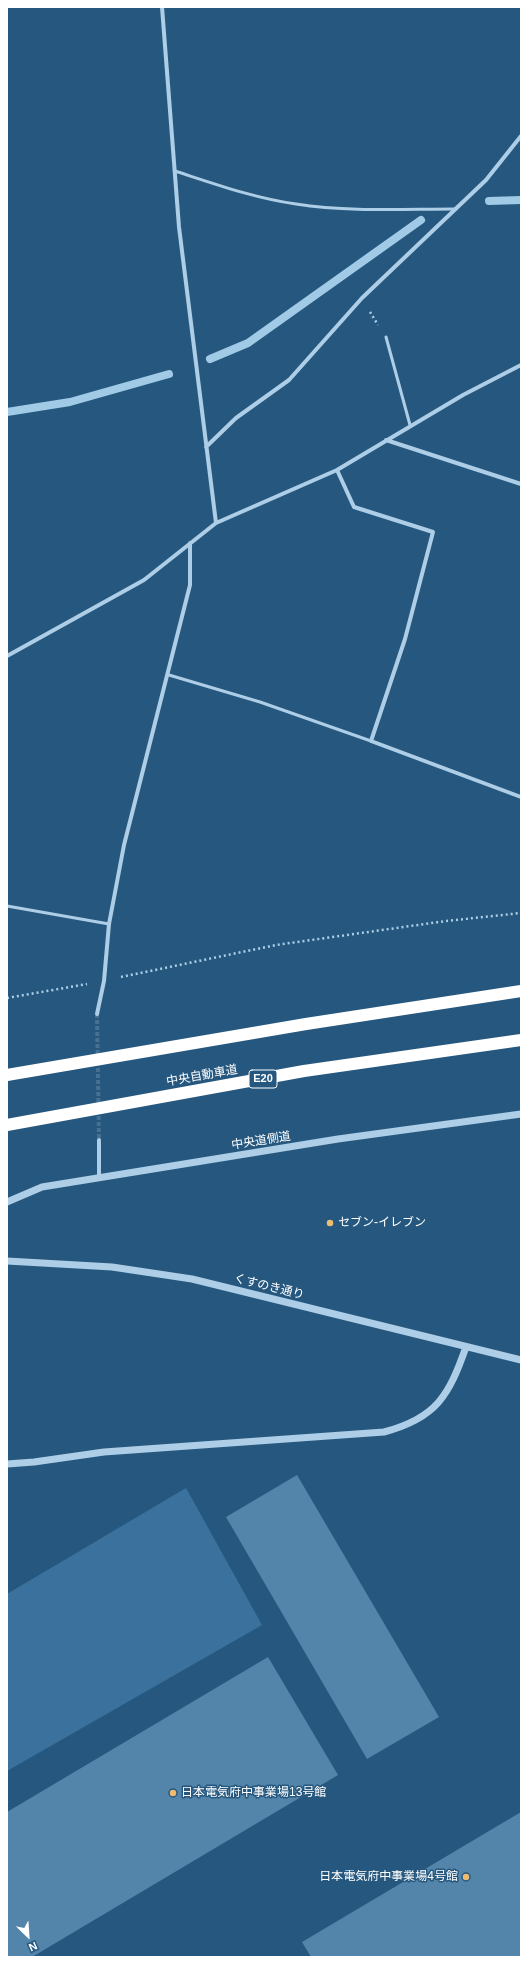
<!DOCTYPE html>
<html>
<head>
<meta charset="utf-8">
<style>
	body { margin:0 }
	#map { position:relative; width:528px; height:1964px; overflow:hidden; background:#26587f; font-family:Arial,sans-serif }
	canvas { display:block }
	.frame { position:absolute; inset:0; border:8px solid #fff; pointer-events:none }
	.north { position:absolute; left:8px; top:1916px; width:40px; height:40px; -webkit-text-stroke:3px #26587f; paint-order:stroke; rotate:155deg; font-size:11px; font-weight:700; line-height:16px; text-align:center; color:#fff }
	.north::after { content:''; display:block; margin:auto; width:14px; height:18px; background:#fff; clip-path:polygon(50% 0,100% 100%,50% 72%,0 100%) }
</style>
</head>
<body>
<div id="map">
<canvas width="528" height="1964"></canvas>
<div class="frame"></div>
<div class="north">N</div>
</div>
<script>
const ctx = document.querySelector('canvas').getContext('2d');
ctx.lineJoin = 'round';
function fillPath(path, color) {
  ctx.fillStyle = color;
  ctx.fill(path, 'evenodd');
}
function strokePath(path, color, width, dash) {
  ctx.strokeStyle = color;
  ctx.lineWidth = width;
  ctx.lineCap = dash ? 'butt' : 'round';
  ctx.setLineDash(dash || []);
  ctx.stroke(path);
}
function write(font, color, halo, rows, align = 'center') {
  ctx.font = font + ' Arial,"Noto Sans JP",sans-serif';
  ctx.lineWidth = 3;
  ctx.setLineDash([]);
  ctx.textBaseline = 'middle';
  ctx.strokeStyle = halo;
  ctx.fillStyle = color;
  for (const [text, x, y, turn = 0] of rows) {
    ctx.save();
    ctx.translate(x, y);
    ctx.rotate((+turn || 0) * Math.PI / 180);
    ctx.textAlign = isNaN(turn) ? turn : align;
    if (halo) ctx.strokeText(text, 0, 0);
    ctx.fillText(text, 0, 0);
    ctx.restore();
  }
}
const green = new Path2D(`
	M 186,1488 L 262,1625 L 7,1771 L 7,1594 Z`);
const stream = new Path2D(`
	M 489,201 L 521,200
	M 210,359 L 248,343 L 421,220
	M 7,412 L 70,402 L 169,374`);
const building = new Path2D(`
	M 297,1475 L 439,1717 L 367,1759 L 226,1517 Z
	M 268,1657 L 338,1775 L 32,1957 L 7,1957 L 7,1812 Z
	M 521,1812 L 521,1957 L 311,1957 L 302,1942 Z`);
const minorTunnel = new Path2D(`
	M 97,1014 L 99,1140`);
const path = new Path2D(`
	M 370,312 L 378,325
	M 121,977 L 276,945 L 446,921 L 521,913
	M 7,998 L 87,984`);
const service = new Path2D(`
	M 175,171 C 215,184 254,198 296,204 C 348,212 402,209 455,209
	M 386,337 L 410,425
	M 169,675 L 260,702 L 371,741
	M 7,906 L 109,924`);
const minor = new Path2D(`
	M 162,7 L 179,227 L 216,523
	M 386,440 L 521,484
	M 206,447 L 236,418 L 289,380 L 362,298 L 486,180 L 521,136
	M 337,470 L 354,507 L 433,532 L 405,639 L 371,741 L 521,797
	M 7,656 L 144,580 L 216,523 L 337,470 L 463,395 L 521,365
	M 97,1014 L 104,981 L 109,924 L 124,845 L 190,585 L 190,543
	M 99,1140 L 99,1178`);
const tertiary = new Path2D(`
	M 7,1202 L 42,1187 L 338,1139 L 521,1114
	M 7,1261 L 112,1267 L 192,1279 L 521,1360
	M 7,1464 L 34,1462 L 104,1452 L 384,1432 C 437,1418 449,1395 466,1347`);
const motorwayBridge = new Path2D(`
	M 7,1075 L 306,1024 L 521,991
	M 7,1125 L 304,1071 L 521,1040`);
const markers = [
	[330,1223,4,"#eebb72"],
	[173,1793,4,"#eebb72"],
	[466,1877,4,"#eebb72"]
];
const shields = [
	[263,1079,28]
];
const shieldNames = [
	["E20",263,1079]
];
const streetNames = [
	["中央自動車道",202,1076,-10],
	["中央道側道",261,1141,-9],
	["くすのき通り",269,1287,14]
];
const poiNames = [
	["セブン-イレブン",338,1223],
	["日本電気府中事業場13号館",181,1793],
	["日本電気府中事業場4号館",458,1877,"right"]
];
fillPath(green, '#3b729d');
strokePath(stream, '#a1cae6', 8);
fillPath(building, '#5384aa');
strokePath(minorTunnel, '#477192', 4, [4, 2]);
strokePath(path, '#adcee6', 2.5, [2, 3]);
strokePath(service, '#adcee6', 3);
strokePath(minor, '#adcee6', 4);
strokePath(tertiary, '#adcee6', 7);
strokePath(motorwayBridge, '#fff', 12);
for (const [x, y, r, color] of markers) {
  const dot = new Path2D();
  dot.arc(x, y, r, 0, 2 * Math.PI);
  ctx.fillStyle = color;
  ctx.fill(dot);
  strokePath(dot, '#26587f', 1.5);
}
for (const [x, y, w] of shields) {
  const box = new Path2D();
  box.roundRect(x - w / 2, y - 9, w, 18, 3);
  ctx.fillStyle = '#26587f';
  ctx.fill(box);
  strokePath(box, '#fff', 1);
}
write('bold 11px', '#fff', null, shieldNames);
write('12px', '#fff', '#26587f', streetNames);
write('12px', '#fff', '#26587f', poiNames, 'left');
</script>
</body>
</html>
